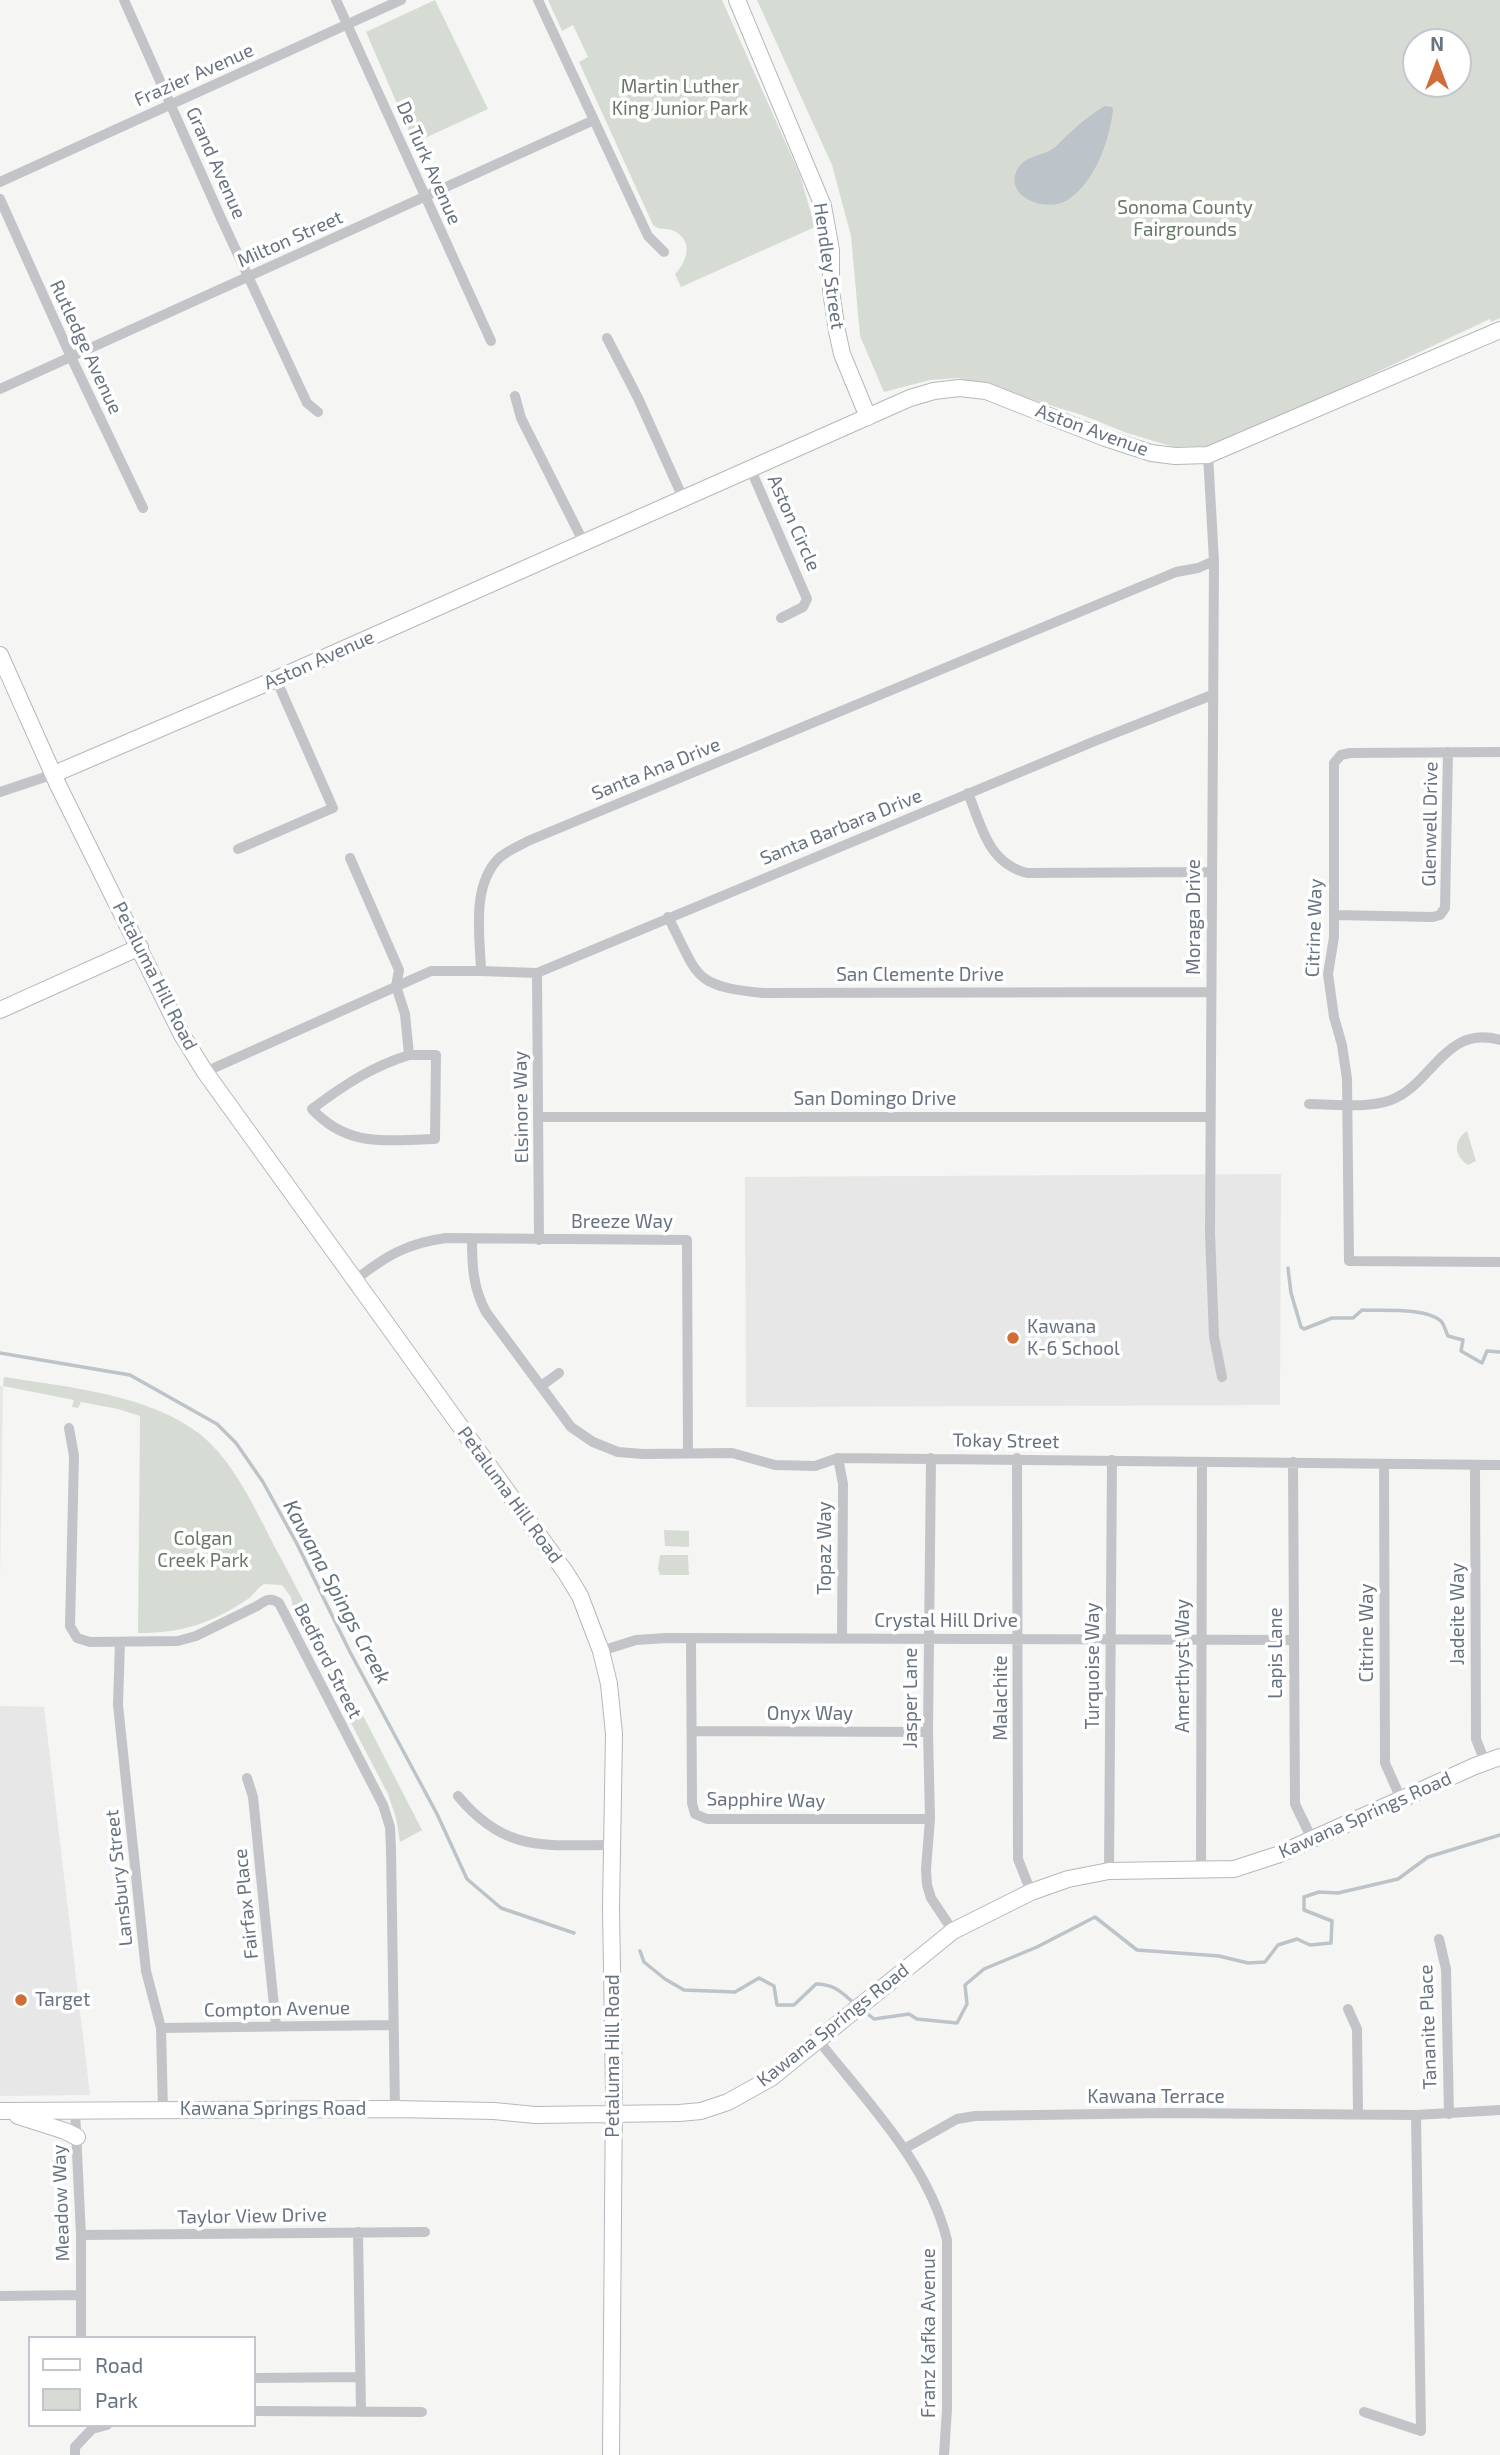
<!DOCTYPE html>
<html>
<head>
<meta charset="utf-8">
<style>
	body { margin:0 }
	#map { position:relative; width:1500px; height:2455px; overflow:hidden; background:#f5f6f3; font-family:"Exo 2",sans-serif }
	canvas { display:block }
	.legend { position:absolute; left:28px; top:2336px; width:228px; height:91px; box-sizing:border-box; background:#fff; border:2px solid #c3c7cd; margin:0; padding:9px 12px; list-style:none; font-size:21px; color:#687381 }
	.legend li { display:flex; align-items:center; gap:14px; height:35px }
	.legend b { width:35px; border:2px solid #c3c7cd }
	.north { position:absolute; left:1402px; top:28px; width:70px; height:70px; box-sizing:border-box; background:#fff; border:2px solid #c3c7cd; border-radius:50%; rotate:0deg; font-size:19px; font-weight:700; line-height:28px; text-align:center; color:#687381 }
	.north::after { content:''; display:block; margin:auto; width:24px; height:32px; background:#d06d38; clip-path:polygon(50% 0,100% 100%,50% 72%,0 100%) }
</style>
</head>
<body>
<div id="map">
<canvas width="1500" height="2455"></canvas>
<ul class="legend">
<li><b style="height:9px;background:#fff"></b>Road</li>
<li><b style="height:19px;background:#d6dcd4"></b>Park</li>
</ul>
<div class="north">N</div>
</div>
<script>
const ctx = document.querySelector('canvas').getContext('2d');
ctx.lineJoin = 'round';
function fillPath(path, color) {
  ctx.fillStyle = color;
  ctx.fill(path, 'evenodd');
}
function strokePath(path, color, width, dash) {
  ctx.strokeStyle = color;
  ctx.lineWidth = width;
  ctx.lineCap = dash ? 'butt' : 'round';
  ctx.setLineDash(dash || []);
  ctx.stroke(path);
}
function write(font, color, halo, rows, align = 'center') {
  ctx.font = font + ' "Exo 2",sans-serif';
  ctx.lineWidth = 7;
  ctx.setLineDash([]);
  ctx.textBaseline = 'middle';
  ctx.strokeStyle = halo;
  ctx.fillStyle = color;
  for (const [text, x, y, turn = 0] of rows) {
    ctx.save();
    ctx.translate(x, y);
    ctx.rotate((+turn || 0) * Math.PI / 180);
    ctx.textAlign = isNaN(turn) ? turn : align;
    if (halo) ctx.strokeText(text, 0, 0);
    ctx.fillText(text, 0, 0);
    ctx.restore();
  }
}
const built = new Path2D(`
	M 1281,1174 L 1280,1405 L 746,1407 L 745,1177 Z
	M 0,1386 L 3,1386 L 0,1581 Z
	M 0,1706 L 44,1707 L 90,2095 L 0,2096 Z`);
const green = new Path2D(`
	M 435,0 L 488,109 L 414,143 L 366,32 Z
	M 548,0 L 722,0 L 800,175 L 815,227 L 681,287 L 675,274 C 687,262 694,241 674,231 C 666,227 660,231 653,225 L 579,62 L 588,57 L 573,25 L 562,31 Z
	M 757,0 L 1500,0 L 1500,318 L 1491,322 L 1490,319 L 1303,407 L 1215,446 L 1174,447 L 1127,433 L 1082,415 L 959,378 L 930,380 L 884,392 L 860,336 L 851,236 L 832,165 ZM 1416,42 L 1458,42 L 1458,84 L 1416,84 Z
	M 1467,1131 L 1476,1161 L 1468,1165 C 1454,1156 1453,1140 1467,1131 Z
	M 4,1377 C 67,1387 148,1394 200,1434 C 239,1466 259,1519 283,1562 C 330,1651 376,1741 422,1830 L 400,1842 L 396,1818 L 388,1794 L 294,1614 L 291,1597 L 282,1585 L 264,1584 C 257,1588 254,1595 248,1599 C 210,1624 182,1633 138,1633 L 140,1416 L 118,1409 L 81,1402 L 78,1408 L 72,1407 L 74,1400 L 3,1386 Z
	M 664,1530 L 689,1531 L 689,1547 L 665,1546 Z
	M 660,1555 L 688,1555 L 689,1575 L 660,1575 L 658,1569 Z`);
const water = new Path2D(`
	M 1105,106 L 1112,107 L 1113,110 C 1109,141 1096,180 1069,199 C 1048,214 1006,198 1016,172 C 1023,156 1038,157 1051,150 C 1058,146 1064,137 1071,132 C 1081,122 1093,113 1105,106 Z`);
const stream = new Path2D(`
	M 1288,1268 L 1291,1293 L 1301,1327 L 1304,1329 L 1332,1318 L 1353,1318 L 1362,1310 C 1381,1311 1426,1307 1441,1321 C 1444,1324 1446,1332 1448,1336 L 1463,1340 L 1461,1351 L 1482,1363 L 1487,1351 L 1500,1352
	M 0,1353 L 130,1375 L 217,1424 L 236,1443 L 263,1482 L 297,1544 L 350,1652 L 437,1814 L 467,1879 L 501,1908 L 574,1933
	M 640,1951 L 644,1962 L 665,1979 L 684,1990 L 735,1992 L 759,1978 L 774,1986 L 777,2005 L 794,2005 L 816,1984 C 834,1984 841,1992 854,2003
	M 863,2010 L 874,2019 L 909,2014 L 917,2019 L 957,2023 L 967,2004 L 965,1985 L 984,1969 L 1037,1947 L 1095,1917 L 1137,1950 L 1219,1956 L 1248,1963 L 1265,1962 L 1278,1945 L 1297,1939 L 1310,1945 L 1331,1943 L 1332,1921 L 1304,1910 L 1304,1897 L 1319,1892 L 1338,1893 L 1398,1879 L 1428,1857 L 1500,1835`);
const street = new Path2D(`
	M 124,0 L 221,218 L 307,403 L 318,412
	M 336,0 L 491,341
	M 538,0 L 648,236 L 664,252
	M 0,182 L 401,0
	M 0,199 L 71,357 L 143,508
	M 607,338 L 638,398 L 683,498
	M 0,389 L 594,120
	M 515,396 L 521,418 L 584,543
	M 1208,455 L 1214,561 L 1210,1233 L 1214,1337 L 1222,1377
	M 751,470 L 807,599 L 803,607 L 781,618
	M 1500,752 L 1350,753 L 1341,755 L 1334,763 L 1334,937 L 1328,974 L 1334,1017 L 1342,1045 L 1347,1079 L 1349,1261 L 1500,1262
	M 0,792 L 54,774
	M 968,793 C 982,827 988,863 1027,873 L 1212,872
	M 238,849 L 333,808 L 276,679
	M 350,858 L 399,970 L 396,986 L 405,1014 L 409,1055 C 371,1067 344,1085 312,1109 C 348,1148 386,1140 435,1139 L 436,1055 L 409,1055
	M 1334,915 L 1433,917 L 1440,915 L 1445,908 L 1448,752
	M 668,917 C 699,976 691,986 763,993 L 1211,992
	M 481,971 L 537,973 L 1095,741 L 1212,695
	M 537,973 L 539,1240
	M 205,1072 L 431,971 L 481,971 C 480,935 471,886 499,858 C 507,851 519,846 528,841 L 1176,572 L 1198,568 L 1214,561
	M 1309,1104 C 1335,1104 1366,1109 1391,1100 C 1433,1084 1445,1024 1500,1040
	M 539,1117 L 1210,1117
	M 472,1239 C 472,1266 473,1288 486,1312 L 571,1427 L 593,1442 L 618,1452 L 643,1454 L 732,1453 L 775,1465 L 815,1466 L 838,1458 L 1500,1465
	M 355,1280 C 386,1256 407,1243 446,1238 L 687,1240 L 688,1453
	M 541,1386 L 559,1373
	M 69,1428 L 74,1456 L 70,1626 L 77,1638 L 90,1642 L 178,1641 L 196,1636 L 257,1606 C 266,1600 270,1597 279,1603 L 383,1805 L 390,1827 L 391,1849 L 395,2109
	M 838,1458 L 843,1484 L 842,1639
	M 931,1458 L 928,1732 L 930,1819 L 926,1869 L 927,1885 L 931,1898 L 953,1931
	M 1017,1458 L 1018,1859 L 1031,1892
	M 1293,1462 L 1295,1804 L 1312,1839
	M 1384,1464 L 1385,1763 L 1401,1799
	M 1475,1465 L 1476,1739 L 1485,1762
	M 691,1638 L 692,1803 L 695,1814 L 707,1819 L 930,1819
	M 120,1642 L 118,1705 L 146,1971 L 161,2028 L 163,2110
	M 601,1651 L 636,1640 L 667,1638 L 1293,1640
	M 692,1731 L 928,1732
	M 247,1778 L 253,1797 L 276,2026
	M 458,1796 C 505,1853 545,1845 612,1845
	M 1109,1871 L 1112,1460
	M 1201,1871 L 1202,1462
	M 1439,1939 L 1446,1969 L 1449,2114
	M 1348,2009 L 1357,2029 L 1358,2113
	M 161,2028 L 392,2025
	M 819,2041 C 867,2102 928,2163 947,2240 L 947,2409 L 944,2455
	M 75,2111 L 81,2235 L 81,2338
	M 904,2149 L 957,2119 L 975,2116 L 1165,2113 L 1416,2115 L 1500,2110
	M 358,2232 L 361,2412
	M 81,2235 L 425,2232
	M 0,2296 L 81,2295
	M 254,2378 L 360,2377
	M 254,2411 L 422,2412
	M 1364,2412 L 1421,2431 L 1416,2115
	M 75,2455 L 75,2447 L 92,2429 L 107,2425`);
const secondary = new Path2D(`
	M 737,0 L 823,206 L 831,250 L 831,291 L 837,331 L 842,354 L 868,417
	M 0,655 L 58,785 L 182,1035 L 205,1072 L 566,1573 L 580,1596 L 601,1651 L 609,1684 L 614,1734 L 611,1908 L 614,2091 L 611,2455
	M 54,774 L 276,679 L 910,398 L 934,391 L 959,388 L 986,391 L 1105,438 L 1151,453 L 1175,456 L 1208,455 L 1500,330
	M 0,1010 L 140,947
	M 0,2111 L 395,2109 L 494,2111 L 535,2115 L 679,2113 L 701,2111 L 728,2102 L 771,2078 L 953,1931 L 1031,1892 L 1068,1879 L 1109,1871 L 1234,1869 L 1277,1855 L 1475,1766 L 1500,1757
	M 18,2116 L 65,2131 L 77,2137`);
const markers = [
	[1013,1338,7,"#d06d38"],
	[21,2000,7,"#d06d38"]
];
const streetNames = [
	["Frazier Avenue",194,75,-24],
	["Grand Avenue",216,163,66],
	["De Turk Avenue",429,163,66],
	["Milton Street",290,239,-24],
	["Hendley Street",829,266,82],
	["Rutledge Avenue",86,347,65],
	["Aston Avenue",1092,430,20],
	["Aston Circle",794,523,66],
	["Aston Avenue",319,660,-24],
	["Santa Ana Drive",656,769,-22],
	["Glenwell Drive",1430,824,-89],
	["Santa Barbara Drive",841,827,-22],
	["Moraga Drive",1194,917,-90],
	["Citrine Way",1314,928,-88],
	["San Clemente Drive",920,975],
	["Petaluma Hill Road",155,976,63],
	["San Domingo Drive",875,1099],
	["Elsinore Way",521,1107,-91],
	["Breeze Way",622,1222],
	["Tokay Street",1006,1441,1],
	["Petaluma Hill Road",510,1495,54],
	["Topaz Way",825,1548,-90],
	["Jadeite Way",1458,1614,-90],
	["Crystal Hill Drive",946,1621],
	["Citrine Way",1367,1633,-90],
	["Lapis Lane",1276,1653,-90],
	["Bedford Street",328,1661,63],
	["Turquoise Way",1093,1666,-90],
	["Amerthyst Way",1183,1666,-90],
	["Jasper Lane",911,1698,-90],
	["Malachite",1001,1698,-90],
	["Onyx Way",810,1714],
	["Sapphire Way",766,1800,1],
	["Kawana Springs Road",1365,1815,-24],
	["Lansbury Street",119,1878,-96],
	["Fairfax Place",246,1904,-96],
	["Compton Avenue",277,2009,-1],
	["Kawana Springs Road",833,2025,-38],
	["Tananite Place",1428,2027,-92],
	["Petaluma Hill Road",613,2056,-90],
	["Kawana Terrace",1156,2097],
	["Kawana Springs Road",273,2109],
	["Meadow Way",61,2203,-92],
	["Taylor View Drive",252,2216,-1],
	["Franz Kafka Avenue",929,2333,-90]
];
const parkNames = [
	["Martin Luther",680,87],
	["King Junior Park",680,109],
	["Sonoma County",1185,208],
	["Fairgrounds",1185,230],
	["Colgan",203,1539],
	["Creek Park",203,1561]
];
const poiNames = [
	["Kawana",1027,1327],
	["K-6 School",1027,1349],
	["Target",35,2000]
];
const waterNames = [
	["Kawana Spings Creek",337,1592,62]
];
fillPath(built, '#e6e7e6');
fillPath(green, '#d6dcd4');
fillPath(water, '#bcc3c9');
strokePath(stream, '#bcc3c9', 3.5);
strokePath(secondary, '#b4b8bc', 18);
strokePath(street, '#c2c4c8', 10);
strokePath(secondary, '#fff', 16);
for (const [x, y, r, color] of markers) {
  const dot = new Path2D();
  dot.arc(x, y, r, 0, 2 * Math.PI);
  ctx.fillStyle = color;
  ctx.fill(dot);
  strokePath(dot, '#fff', 2.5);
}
write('19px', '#687381', '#fff', streetNames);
write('19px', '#687866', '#fff', parkNames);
write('19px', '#687381', '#fff', poiNames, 'left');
write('italic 21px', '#63737d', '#fff', waterNames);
</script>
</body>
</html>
